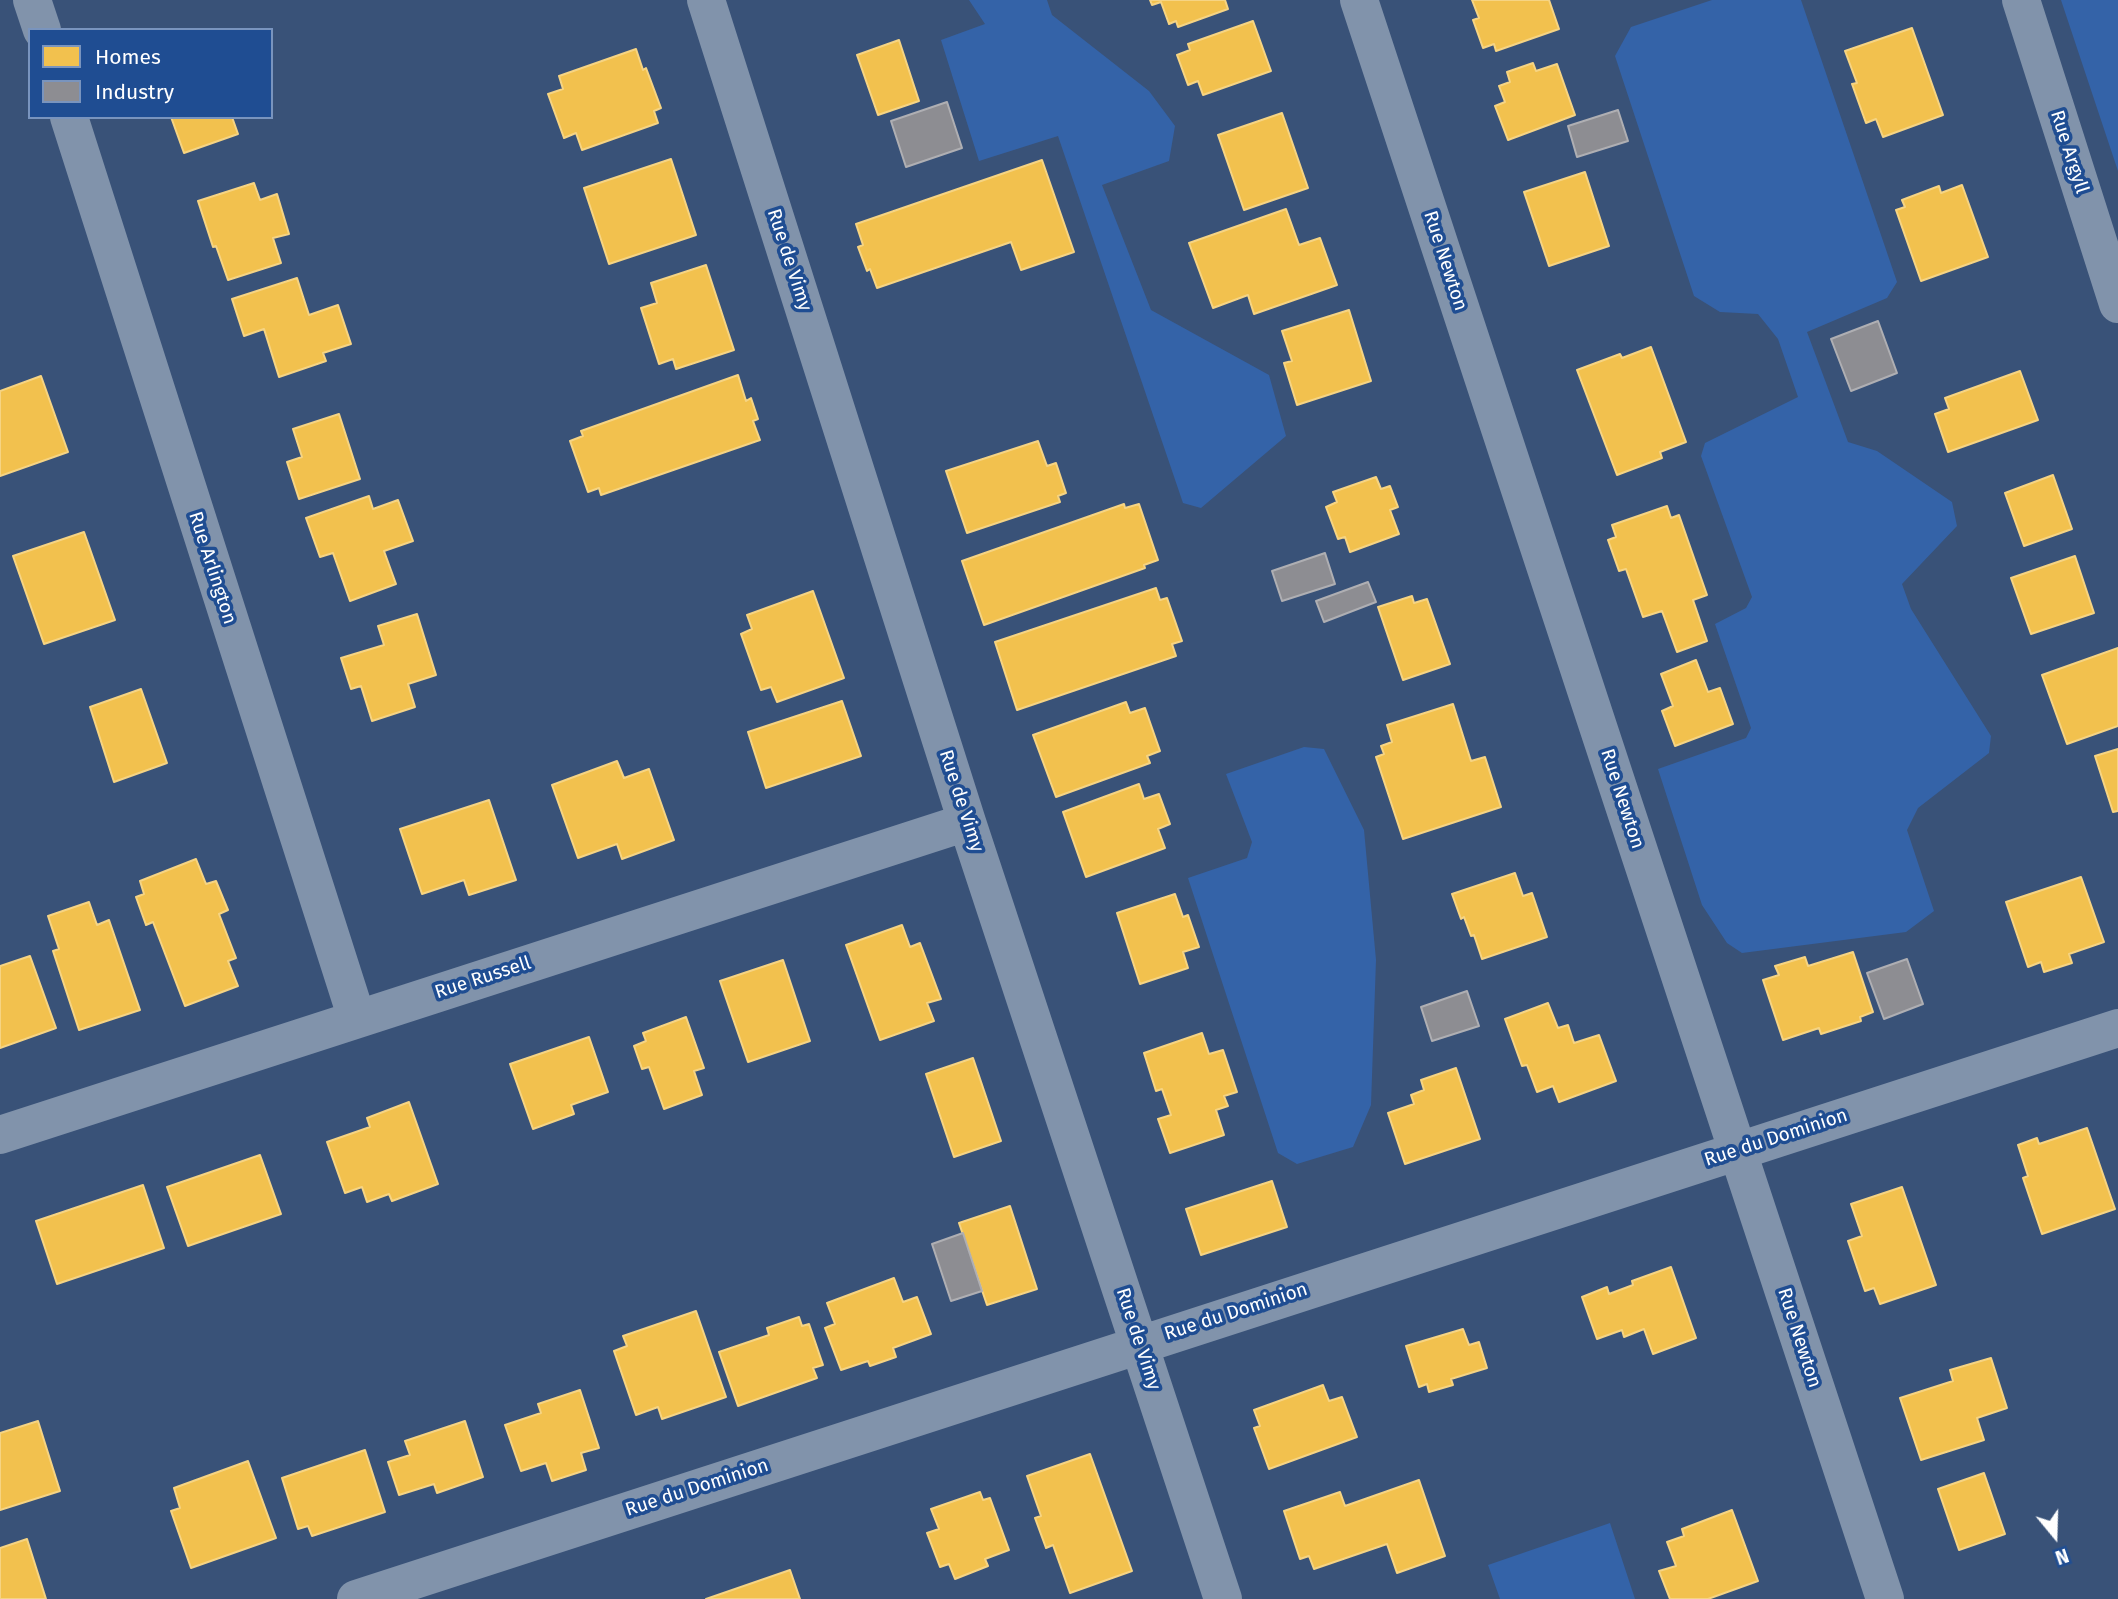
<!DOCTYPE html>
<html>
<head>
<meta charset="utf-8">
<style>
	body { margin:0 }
	#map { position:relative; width:2118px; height:1599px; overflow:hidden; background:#395278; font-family:"Fira Sans",sans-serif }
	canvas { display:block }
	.legend { position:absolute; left:28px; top:28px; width:245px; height:91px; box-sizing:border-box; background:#1f4d92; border:2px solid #7994be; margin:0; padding:9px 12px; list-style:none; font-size:21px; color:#fff }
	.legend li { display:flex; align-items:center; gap:14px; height:35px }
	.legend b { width:35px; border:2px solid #7994be }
	.north { position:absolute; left:2020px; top:1501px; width:70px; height:70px; -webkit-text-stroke:5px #1f4d92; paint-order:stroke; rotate:161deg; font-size:19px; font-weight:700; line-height:28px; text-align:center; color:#fff }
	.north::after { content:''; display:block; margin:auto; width:24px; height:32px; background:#fff; clip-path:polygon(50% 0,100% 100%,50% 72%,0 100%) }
</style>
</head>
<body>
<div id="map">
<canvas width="2118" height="1599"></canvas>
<ul class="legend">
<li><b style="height:19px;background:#f2c14e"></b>Homes</li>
<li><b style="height:19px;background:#8d8d92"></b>Industry</li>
</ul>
<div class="north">N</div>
</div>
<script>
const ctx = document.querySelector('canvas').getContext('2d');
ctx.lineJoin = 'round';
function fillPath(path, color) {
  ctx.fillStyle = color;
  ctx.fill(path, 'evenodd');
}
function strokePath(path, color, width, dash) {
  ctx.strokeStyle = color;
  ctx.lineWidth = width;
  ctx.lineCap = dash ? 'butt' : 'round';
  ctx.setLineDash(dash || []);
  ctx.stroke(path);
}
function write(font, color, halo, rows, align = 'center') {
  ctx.font = font + ' "Fira Sans",sans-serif';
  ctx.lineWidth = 7;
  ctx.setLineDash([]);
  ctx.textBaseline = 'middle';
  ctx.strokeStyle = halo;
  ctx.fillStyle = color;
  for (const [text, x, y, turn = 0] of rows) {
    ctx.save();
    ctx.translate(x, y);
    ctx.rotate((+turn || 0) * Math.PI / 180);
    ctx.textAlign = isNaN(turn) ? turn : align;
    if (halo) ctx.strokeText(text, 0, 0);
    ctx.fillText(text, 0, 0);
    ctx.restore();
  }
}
const green = new Path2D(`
	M 969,0 L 1047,0 L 1052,15 L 1149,91 L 1175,126 L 1169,161 L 1102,185 L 1151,310 L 1269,375 L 1286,436 L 1201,508 L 1183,503 L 1058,136 L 979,161 L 941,40 L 985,24 Z
	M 1712,0 L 1801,0 L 1897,282 L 1887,298 L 1807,332 L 1848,442 L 1877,451 L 1952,502 L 1957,526 L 1902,584 L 1911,609 L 1991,736 L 1989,753 L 1918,808 L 1907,830 L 1934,911 L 1906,932 L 1742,953 L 1727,943 L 1702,905 L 1658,769 L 1746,738 L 1751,728 L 1715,624 L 1746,608 L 1752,597 L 1701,456 L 1705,443 L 1798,397 L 1778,339 L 1758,314 L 1720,312 L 1694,296 L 1615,56 L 1631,27 Z
	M 2061,0 L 2118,0 L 2118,171 Z
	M 1304,747 L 1324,749 L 1364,830 L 1376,960 L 1371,1105 L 1353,1147 L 1297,1164 L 1278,1153 L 1188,878 L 1247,858 L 1252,842 L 1226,774 Z
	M 1610,1523 L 1635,1599 L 1500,1599 L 1488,1565 Z`);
const homes = new Path2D(`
	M 1150,0 L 1225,0 L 1228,9 L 1178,27 L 1176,21 L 1169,24 L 1161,2 L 1152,5 Z
	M 1472,0 L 1549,0 L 1559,29 L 1496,51 L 1494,44 L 1483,48 L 1473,20 L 1479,18 Z
	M 1253,21 L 1271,71 L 1203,95 L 1198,81 L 1188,85 L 1177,55 L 1190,50 L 1188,44 Z
	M 1912,28 L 1943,115 L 1883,137 L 1876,119 L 1866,123 L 1852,84 L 1857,83 L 1845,51 Z
	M 899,40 L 919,101 L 878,115 L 857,55 Z
	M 636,49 L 643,70 L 646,68 L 661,108 L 654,111 L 658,123 L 582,150 L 576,133 L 564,138 L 548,94 L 563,89 L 559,76 Z
	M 1533,63 L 1536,71 L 1557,64 L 1575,115 L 1508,140 L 1495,106 L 1505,102 L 1499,86 L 1510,82 L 1507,72 Z
	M 1282,113 L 1308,188 L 1244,210 L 1218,135 Z
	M 171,117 L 232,117 L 238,134 L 184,153 Z
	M 671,159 L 696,235 L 609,264 L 584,188 Z
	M 1042,160 L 1074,252 L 1021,270 L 1011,242 L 877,288 L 870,269 L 867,271 L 858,247 L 863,245 L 856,224 Z
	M 1585,172 L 1609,246 L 1549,266 L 1524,192 Z
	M 254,183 L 260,200 L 277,194 L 289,234 L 273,238 L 281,263 L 228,280 L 216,246 L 213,247 L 198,201 Z
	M 1962,185 L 1988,257 L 1921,281 L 1896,210 L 1905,207 L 1902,200 L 1939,186 L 1941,193 Z
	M 1286,209 L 1299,245 L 1320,238 L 1337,285 L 1254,314 L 1248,295 L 1213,308 L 1189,243 Z
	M 706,265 L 734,350 L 676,369 L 673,359 L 659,364 L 641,308 L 657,303 L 651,283 Z
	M 297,278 L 309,315 L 338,305 L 351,344 L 323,353 L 326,361 L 279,377 L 264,329 L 244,336 L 232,299 Z
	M 1349,310 L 1371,381 L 1297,405 L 1284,363 L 1292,361 L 1282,331 Z
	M 1651,347 L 1686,442 L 1660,452 L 1662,458 L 1617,475 L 1577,370 L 1620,354 L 1622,358 Z
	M 2020,371 L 2038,420 L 1948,452 L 1935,414 L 1949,409 L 1945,398 Z
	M 738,375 L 746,401 L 751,398 L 758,419 L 753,421 L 760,440 L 601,495 L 599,488 L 588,492 L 570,441 L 583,436 L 581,431 Z
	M 41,376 L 68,452 L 0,476 L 0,391 Z
	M 339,414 L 360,479 L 299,499 L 287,462 L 302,457 L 293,429 Z
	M 1038,441 L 1047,466 L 1056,463 L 1066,493 L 1058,496 L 1060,502 L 967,533 L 946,471 Z
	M 2053,475 L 2072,529 L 2024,546 L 2005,493 Z
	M 1376,477 L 1381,489 L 1390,486 L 1398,507 L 1390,510 L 1399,534 L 1350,552 L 1345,537 L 1338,539 L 1326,507 L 1337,502 L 1333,492 Z
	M 369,496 L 373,509 L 398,500 L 413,541 L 384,551 L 396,584 L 350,601 L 333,553 L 320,557 L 306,518 Z
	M 1124,504 L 1125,508 L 1139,504 L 1158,560 L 1144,565 L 1145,568 L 984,625 L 962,561 Z
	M 1667,506 L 1671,518 L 1679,515 L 1707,595 L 1693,600 L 1707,641 L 1677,652 L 1662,611 L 1643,617 L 1626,569 L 1619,571 L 1608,540 L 1616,537 L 1612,525 Z
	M 84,532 L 115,620 L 44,644 L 13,556 Z
	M 2075,556 L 2094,613 L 2031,634 L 2011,578 Z
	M 1156,588 L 1160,600 L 1167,598 L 1182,641 L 1172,644 L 1176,656 L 1017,710 L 995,642 Z
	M 813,591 L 844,678 L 777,702 L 771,687 L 761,690 L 741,634 L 752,629 L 747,615 Z
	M 1412,596 L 1414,603 L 1427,599 L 1450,664 L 1403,680 L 1378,607 Z
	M 417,614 L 436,675 L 408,684 L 415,707 L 372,721 L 361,686 L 351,689 L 341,658 L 384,645 L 378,626 Z
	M 2118,648 L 2118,726 L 2067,744 L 2042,675 Z
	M 1696,660 L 1708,692 L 1720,688 L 1733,724 L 1675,746 L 1662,711 L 1673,706 L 1661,674 Z
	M 141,689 L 167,763 L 114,782 L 90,707 Z
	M 842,701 L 861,756 L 766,788 L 748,732 Z
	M 1126,702 L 1130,713 L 1145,708 L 1160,751 L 1147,756 L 1150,763 L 1056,797 L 1033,735 Z
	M 1453,704 L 1471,761 L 1485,757 L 1501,807 L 1403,839 L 1376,757 L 1384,754 L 1381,746 L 1392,742 L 1387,725 Z
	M 2118,749 L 2118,811 L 2113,812 L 2095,756 Z
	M 617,761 L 624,778 L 649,769 L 674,840 L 622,859 L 617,844 L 578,858 L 552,785 Z
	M 1139,784 L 1144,799 L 1159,794 L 1170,824 L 1158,829 L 1165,848 L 1086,877 L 1063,812 Z
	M 489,800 L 516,880 L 469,895 L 464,880 L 422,894 L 400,829 Z
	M 196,859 L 206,884 L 216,881 L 228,910 L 219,914 L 236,958 L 228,961 L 238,986 L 185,1006 L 153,922 L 146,925 L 136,897 L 144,894 L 140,881 Z
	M 1515,873 L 1523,896 L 1532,893 L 1547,937 L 1482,959 L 1474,935 L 1471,936 L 1464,917 L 1461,919 L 1452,894 Z
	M 2081,877 L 2104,942 L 2069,954 L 2072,963 L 2044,972 L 2041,962 L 2028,967 L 2006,902 Z
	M 1175,894 L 1183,917 L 1188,915 L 1199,947 L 1183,952 L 1188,968 L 1140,984 L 1117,913 Z
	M 89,902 L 97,925 L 109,920 L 140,1010 L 79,1030 L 53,951 L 59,949 L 48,916 Z
	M 902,925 L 910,947 L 920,943 L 941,999 L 927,1003 L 934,1021 L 880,1040 L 846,945 Z
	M 1853,952 L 1873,1012 L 1860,1017 L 1861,1021 L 1821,1034 L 1819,1028 L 1783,1040 L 1763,980 L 1779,975 L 1775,966 L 1805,957 L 1808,966 Z
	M 30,956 L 56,1028 L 0,1048 L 0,966 Z
	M 783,960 L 810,1041 L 748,1062 L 720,981 Z
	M 1548,1003 L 1558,1028 L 1568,1025 L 1574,1043 L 1599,1035 L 1616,1081 L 1559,1102 L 1553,1086 L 1537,1092 L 1527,1065 L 1522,1066 L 1505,1019 Z
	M 686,1017 L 704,1068 L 694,1071 L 702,1095 L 664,1109 L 649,1067 L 642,1069 L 634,1046 L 646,1041 L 643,1033 Z
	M 1202,1033 L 1209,1054 L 1223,1050 L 1237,1092 L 1224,1096 L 1228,1106 L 1216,1110 L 1224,1135 L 1170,1153 L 1158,1119 L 1171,1115 L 1162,1089 L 1156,1091 L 1144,1053 Z
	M 589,1037 L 608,1092 L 571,1105 L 574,1114 L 533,1129 L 510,1064 Z
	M 973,1058 L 1001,1141 L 954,1157 L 926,1074 Z
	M 1456,1068 L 1480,1139 L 1405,1164 L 1388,1113 L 1414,1104 L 1411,1095 L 1424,1090 L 1421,1080 Z
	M 409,1102 L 438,1184 L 392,1201 L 389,1194 L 367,1202 L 362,1187 L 345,1193 L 327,1142 L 370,1127 L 367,1118 Z
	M 2087,1128 L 2115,1209 L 2042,1234 L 2023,1178 L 2028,1176 L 2018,1145 L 2037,1138 L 2039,1144 Z
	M 260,1155 L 281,1214 L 188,1246 L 167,1187 Z
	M 1272,1181 L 1287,1227 L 1201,1255 L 1186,1209 Z
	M 143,1185 L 164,1248 L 57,1284 L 36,1221 Z
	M 1902,1187 L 1936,1285 L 1880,1304 L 1874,1288 L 1865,1291 L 1848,1241 L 1862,1236 L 1851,1204 Z
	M 1010,1206 L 1037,1289 L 987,1305 L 959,1223 Z
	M 1671,1267 L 1696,1338 L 1653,1354 L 1644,1329 L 1624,1337 L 1622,1330 L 1597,1339 L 1582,1297 L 1607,1287 L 1609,1294 L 1633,1285 L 1632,1281 Z
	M 894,1278 L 903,1302 L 917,1297 L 931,1334 L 893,1348 L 896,1357 L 870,1366 L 868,1361 L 841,1370 L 825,1328 L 835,1324 L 827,1303 Z
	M 696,1311 L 726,1397 L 662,1419 L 658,1407 L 636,1415 L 614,1351 L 627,1346 L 623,1336 Z
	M 799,1317 L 802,1326 L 809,1324 L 823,1365 L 813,1368 L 817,1378 L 738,1406 L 719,1352 L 769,1335 L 767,1328 Z
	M 1463,1329 L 1469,1345 L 1479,1342 L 1487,1368 L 1451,1379 L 1453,1385 L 1429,1392 L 1427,1384 L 1419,1387 L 1406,1346 Z
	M 1991,1358 L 2007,1408 L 1977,1418 L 1984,1440 L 1921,1460 L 1900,1398 L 1953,1381 L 1950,1370 Z
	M 1323,1385 L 1329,1401 L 1342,1397 L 1357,1437 L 1269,1469 L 1254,1428 L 1260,1426 L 1254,1410 Z
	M 580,1390 L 599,1448 L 581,1453 L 586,1470 L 552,1481 L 546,1463 L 521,1471 L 505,1425 L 541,1413 L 538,1404 Z
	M 38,1421 L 60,1491 L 0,1510 L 0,1433 Z
	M 465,1421 L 483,1477 L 437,1493 L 434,1484 L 399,1495 L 388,1462 L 410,1455 L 405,1441 Z
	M 365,1450 L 385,1512 L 312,1536 L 308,1526 L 298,1529 L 282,1478 Z
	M 1090,1454 L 1132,1571 L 1070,1593 L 1053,1545 L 1046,1548 L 1035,1518 L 1041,1516 L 1027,1476 Z
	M 248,1461 L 276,1538 L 191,1568 L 171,1511 L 180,1508 L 174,1488 Z
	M 1984,1473 L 2005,1534 L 1959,1550 L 1938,1489 Z
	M 1419,1480 L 1445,1556 L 1397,1573 L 1387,1544 L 1314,1569 L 1309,1556 L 1300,1559 L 1284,1511 L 1340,1492 L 1345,1506 Z
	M 980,1492 L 983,1500 L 990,1498 L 1009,1550 L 985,1559 L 988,1566 L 955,1579 L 949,1564 L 940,1567 L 927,1533 L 939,1529 L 931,1509 Z
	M 1732,1510 L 1758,1581 L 1708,1599 L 1670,1599 L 1659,1571 L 1676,1566 L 1667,1542 L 1684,1536 L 1682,1529 Z
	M 27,1539 L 46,1599 L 0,1599 L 0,1548 Z
	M 790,1570 L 800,1599 L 706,1599 Z`);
const industry = new Path2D(`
	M 947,102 L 962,148 L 906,167 L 891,121 Z
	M 1618,110 L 1628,141 L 1577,157 L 1568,126 Z
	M 1878,321 L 1897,373 L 1851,391 L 1831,339 Z
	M 1325,553 L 1335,584 L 1282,601 L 1272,571 Z
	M 1368,582 L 1376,602 L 1324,622 L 1316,601 Z
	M 1907,959 L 1923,1004 L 1884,1019 L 1867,973 Z
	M 1467,991 L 1479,1026 L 1432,1041 L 1421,1007 Z
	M 963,1233 L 982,1291 L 951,1301 L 932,1244 Z`);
const minor = new Path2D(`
	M 32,0 L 42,30
	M 706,0 L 967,822 L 1223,1599
	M 1359,0 L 1885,1599
	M 2021,0 L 2118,304
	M 69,117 L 357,1019
	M 0,1135 L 967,822
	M 356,1599 L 2118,1028`);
const streetNames = [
	["Rue Argyll",2069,152,72],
	["Rue de Vimy",789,260,72],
	["Rue Newton",1445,261,72],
	["Rue Arlington",212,568,72],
	["Rue Newton",1622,799,72],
	["Rue de Vimy",961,801,72],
	["Rue Russell",483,978,-18],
	["Rue du Dominion",1776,1138,-18],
	["Rue du Dominion",1236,1312,-18],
	["Rue Newton",1799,1338,72],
	["Rue de Vimy",1138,1339,72],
	["Rue du Dominion",697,1488,-18]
];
fillPath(green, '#3463a8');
fillPath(homes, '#f2c14e');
strokePath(homes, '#f6d483', 2);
fillPath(industry, '#8d8d92');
strokePath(industry, '#afafb3', 2);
strokePath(minor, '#8193ab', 38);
write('19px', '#fff', '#1f4d92', streetNames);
</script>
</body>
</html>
